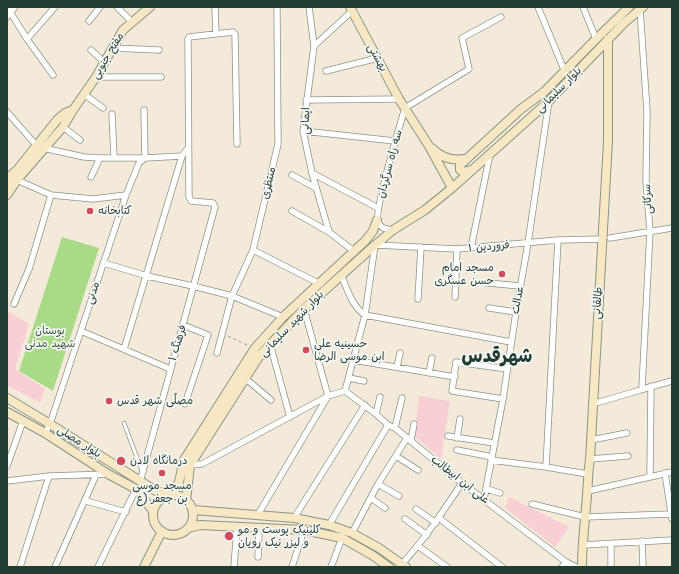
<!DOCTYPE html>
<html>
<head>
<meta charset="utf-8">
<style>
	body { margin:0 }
	#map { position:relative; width:679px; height:574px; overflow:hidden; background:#f4eada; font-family:"Shantell Sans",sans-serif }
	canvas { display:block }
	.frame { position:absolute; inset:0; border:8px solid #1f3d34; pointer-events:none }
</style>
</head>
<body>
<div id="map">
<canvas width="679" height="574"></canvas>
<div class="frame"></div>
</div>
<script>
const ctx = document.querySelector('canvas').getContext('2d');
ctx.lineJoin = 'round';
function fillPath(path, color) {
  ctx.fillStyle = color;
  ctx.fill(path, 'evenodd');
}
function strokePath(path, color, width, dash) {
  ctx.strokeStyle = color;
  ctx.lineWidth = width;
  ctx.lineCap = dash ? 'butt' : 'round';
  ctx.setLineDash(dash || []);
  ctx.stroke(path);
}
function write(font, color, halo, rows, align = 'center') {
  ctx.font = font + ' "Shantell Sans","Playpen Sans Arabic",sans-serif';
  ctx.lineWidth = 3.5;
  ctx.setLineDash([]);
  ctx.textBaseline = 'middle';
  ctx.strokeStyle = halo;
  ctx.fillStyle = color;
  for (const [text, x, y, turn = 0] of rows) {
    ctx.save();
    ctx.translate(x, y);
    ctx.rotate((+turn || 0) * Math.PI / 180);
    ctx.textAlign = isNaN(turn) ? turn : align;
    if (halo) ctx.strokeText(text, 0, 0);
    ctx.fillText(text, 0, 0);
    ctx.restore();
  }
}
const built = new Path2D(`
	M 7,311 L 29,324 L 15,369 L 45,389 L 40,403 L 7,385 Z
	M 419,396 L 450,401 L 441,459 L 414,436 Z
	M 509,497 L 569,527 L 555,547 L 505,508 Z`);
const green = new Path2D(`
	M 62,237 L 99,248 L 53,391 L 19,371 Z`);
const path = new Path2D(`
	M 228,336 L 247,345`);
const lane = new Path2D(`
	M 124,423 L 142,471`);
const street = new Path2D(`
	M 7,7 L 27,39 L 53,75
	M 117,7 L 132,22
	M 215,7 L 216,34
	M 309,7 L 314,46 L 303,131 L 312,173 L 329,232
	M 538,7 L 565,72
	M 583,7 L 596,39
	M 640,9 L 647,111 L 646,181 L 650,231 L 642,388
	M 7,17 L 15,7
	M 89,21 L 100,7
	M 27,39 L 55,7
	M 314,46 L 352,11
	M 112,48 L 159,50
	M 91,50 L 104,62
	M 326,71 L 378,58
	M 96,77 L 161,77
	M 84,94 L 103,108
	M 306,100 L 399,99
	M 7,112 L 36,145
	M 112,114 L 114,157
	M 63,127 L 80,140
	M 303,131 L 395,141
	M 43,148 L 84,157 L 100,158 L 145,158 L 144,110
	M 312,173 L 378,208
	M 292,175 L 316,188
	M 91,177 L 100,158
	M 17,180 L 51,195 L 93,199 L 126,195
	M 292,211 L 329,232 L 355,252
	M 393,230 C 386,229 381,229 378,222 C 374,210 400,125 405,108 L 469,69 L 462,38 L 501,17
	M 610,238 L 672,228
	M 471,248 L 490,154
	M 253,250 L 320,284
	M 104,263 L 147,276 L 193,286 L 232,296 L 283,317
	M 341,275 C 348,290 351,305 365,315 L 511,342
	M 488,283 L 520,286
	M 455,297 L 457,249
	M 418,299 L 421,247
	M 14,304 L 29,269 L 51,195
	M 489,308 L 516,312
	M 183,325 L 208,335 L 185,404
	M 81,331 L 170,369
	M 270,344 L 290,417
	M 124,349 L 182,156 L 188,148
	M 217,353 L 232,296 L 253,250 L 278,144 L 277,7
	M 353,360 L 455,377
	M 397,367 L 400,353
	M 429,373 L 432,358
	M 245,378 L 271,400
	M 349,378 L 364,381
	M 345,391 L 365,315 L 375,245 L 457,249 L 558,240 L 603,239
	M 345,391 L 376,414 L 388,425 L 395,428 L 462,483 L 566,562 L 576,567
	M 503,399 L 452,391 L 456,362 L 507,369
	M 592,404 C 619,397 645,388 672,381
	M 376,414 L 380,397
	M 395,428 L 402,398
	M 45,433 L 50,424 L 126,195 L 139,163 L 145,158 L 182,156
	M 448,436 L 494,443
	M 457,438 L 460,419
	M 411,440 L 414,424
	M 591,440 L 627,433
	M 457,450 L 492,457
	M 396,456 L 418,470
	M 590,459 L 628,456
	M 491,460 L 546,467 L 587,474
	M 190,465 L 202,464 L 328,396 L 345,391
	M 7,466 L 23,421
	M 546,467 L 558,240
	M 665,473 L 672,519
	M 650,476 L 651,386
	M 7,481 L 49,476 L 108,474
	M 140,482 L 215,207 L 213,203 L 191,201 L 189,197 L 188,39 L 189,37 L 233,32 L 235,34 L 237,144
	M 378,484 L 399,496
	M 487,489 L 500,493
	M 588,491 L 672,472
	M 371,498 L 385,508
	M 484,499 L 503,399 L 516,312 L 528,243 L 549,101
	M 86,501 L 126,512
	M 532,504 L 585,517 L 671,514
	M 416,509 L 436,523
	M 257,516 L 328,396 L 304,309
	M 294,518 L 365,405
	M 439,518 L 502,567
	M 405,519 L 427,535
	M 329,525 L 388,425
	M 352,533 L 378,484 L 407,438
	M 642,541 L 643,567
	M 611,544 L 611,567
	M 582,545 L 672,540
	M 418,546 L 447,567
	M 258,557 L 259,527
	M 402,564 C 425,539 443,511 462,483
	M 20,567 L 49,476
	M 55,567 L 96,475
	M 98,567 L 136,489
	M 234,567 L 237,528
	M 292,567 L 304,530
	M 331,567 L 342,538
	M 562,567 L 566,562`);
const secondary = new Path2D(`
	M 350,7 L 399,99 L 429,146 L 452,188
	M 433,149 C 442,158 452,161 464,159
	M 472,170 L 463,172 L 460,170 L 460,165 L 521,109 L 544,92 L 596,39 L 629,7
	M 7,182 L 10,176 L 17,170 L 57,120 L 65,113 L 73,110
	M 7,195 L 17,180 L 63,127 L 73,110 L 96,77 L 123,30 L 150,7
	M 7,398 L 50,424 L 156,491 L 172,495 L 179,482 L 184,460 L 255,348 L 283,317 L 365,241 L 373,231 L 377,220
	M 7,412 L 45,433 L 108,474 L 136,489 L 153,511
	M153 515a20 20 0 1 1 40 0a20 20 0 1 1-40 0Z
	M 186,501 L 190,465 L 260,355 L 304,309 L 375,245 L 393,230 L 425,210 L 452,188 L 490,154 L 549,101 L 624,23 L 643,7
	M 193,510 L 294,518 L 329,525 L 352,533 L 379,548 L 406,567
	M 188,528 L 200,525 L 304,530 L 342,538 L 372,555 L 389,567
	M 144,567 L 162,531
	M 582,567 C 582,543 585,520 587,496 C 588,483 588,471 590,459 L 608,141 L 608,39`);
const markers = [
	[90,211,4,"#d1495b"],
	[502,274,4,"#d1495b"],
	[306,350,4,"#d1495b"],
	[109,401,4,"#d1495b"],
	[121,461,5,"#d1495b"],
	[162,473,4,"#d1495b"],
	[229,536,5,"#d1495b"]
];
const streetNames = [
	["مفتح جنوبی",108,56,-59],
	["بهشتی",377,58,62],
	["بلوار سلیمانی",559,90,-45],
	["ایمانی",306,121,-88],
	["سه راه سرگردان",390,164,-75],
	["منتظری",269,183,-77],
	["سرکانی",648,199,-93],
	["فروردین ۱",489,247,-5],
	["مدنی",93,293,-71],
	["عدالت",518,300,-80],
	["طالقانی",598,303,-86],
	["بلوار شهید سلیمانی",292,324,-46],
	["فرهنگ ۱",178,343,-73],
	["بلوار مصلی",79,442,33],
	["علی ابن ابیطالب",460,480,38]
];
const poiNames = [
	["کتابخانه",98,211],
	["مسجد امام",494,268,"right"],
	["حسن عسگری",494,281,"right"],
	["حسینیه علی",314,344],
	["ابن موسی الرضا",314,357],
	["مصلّی شهر قدس",117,401],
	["درمانگاه لادن",130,461],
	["مسجد موسی",162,486,"center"],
	["بن جعفر (ع",162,499,"center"],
	["کلینیک پوست و مو",238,530],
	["و لیزر نیک رویان",238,543]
];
const parkNames = [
	["بوستان",50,331],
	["شهید مدنی",50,344]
];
const townNames = [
	["شهرقدس",497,357]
];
fillPath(built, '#f7cfd5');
fillPath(green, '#a9da88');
strokePath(lane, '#8a9487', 4.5);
strokePath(street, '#8a9487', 7);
strokePath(secondary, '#8a9487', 10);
strokePath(path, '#8a9487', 1, [3, 3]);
strokePath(lane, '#fff', 3);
strokePath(street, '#fff', 5.5);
strokePath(secondary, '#f7e8c3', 8);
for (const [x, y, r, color] of markers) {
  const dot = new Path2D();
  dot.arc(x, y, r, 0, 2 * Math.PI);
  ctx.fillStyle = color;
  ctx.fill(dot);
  strokePath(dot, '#f6f6f2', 1.5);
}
write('11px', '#1f3d34', '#f6f6f2', streetNames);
write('11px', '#1f3d34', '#f6f6f2', poiNames, 'left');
write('11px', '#3b5c45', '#f6f6f2', parkNames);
write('bold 19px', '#1f3d34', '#f6f6f2', townNames);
</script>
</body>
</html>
